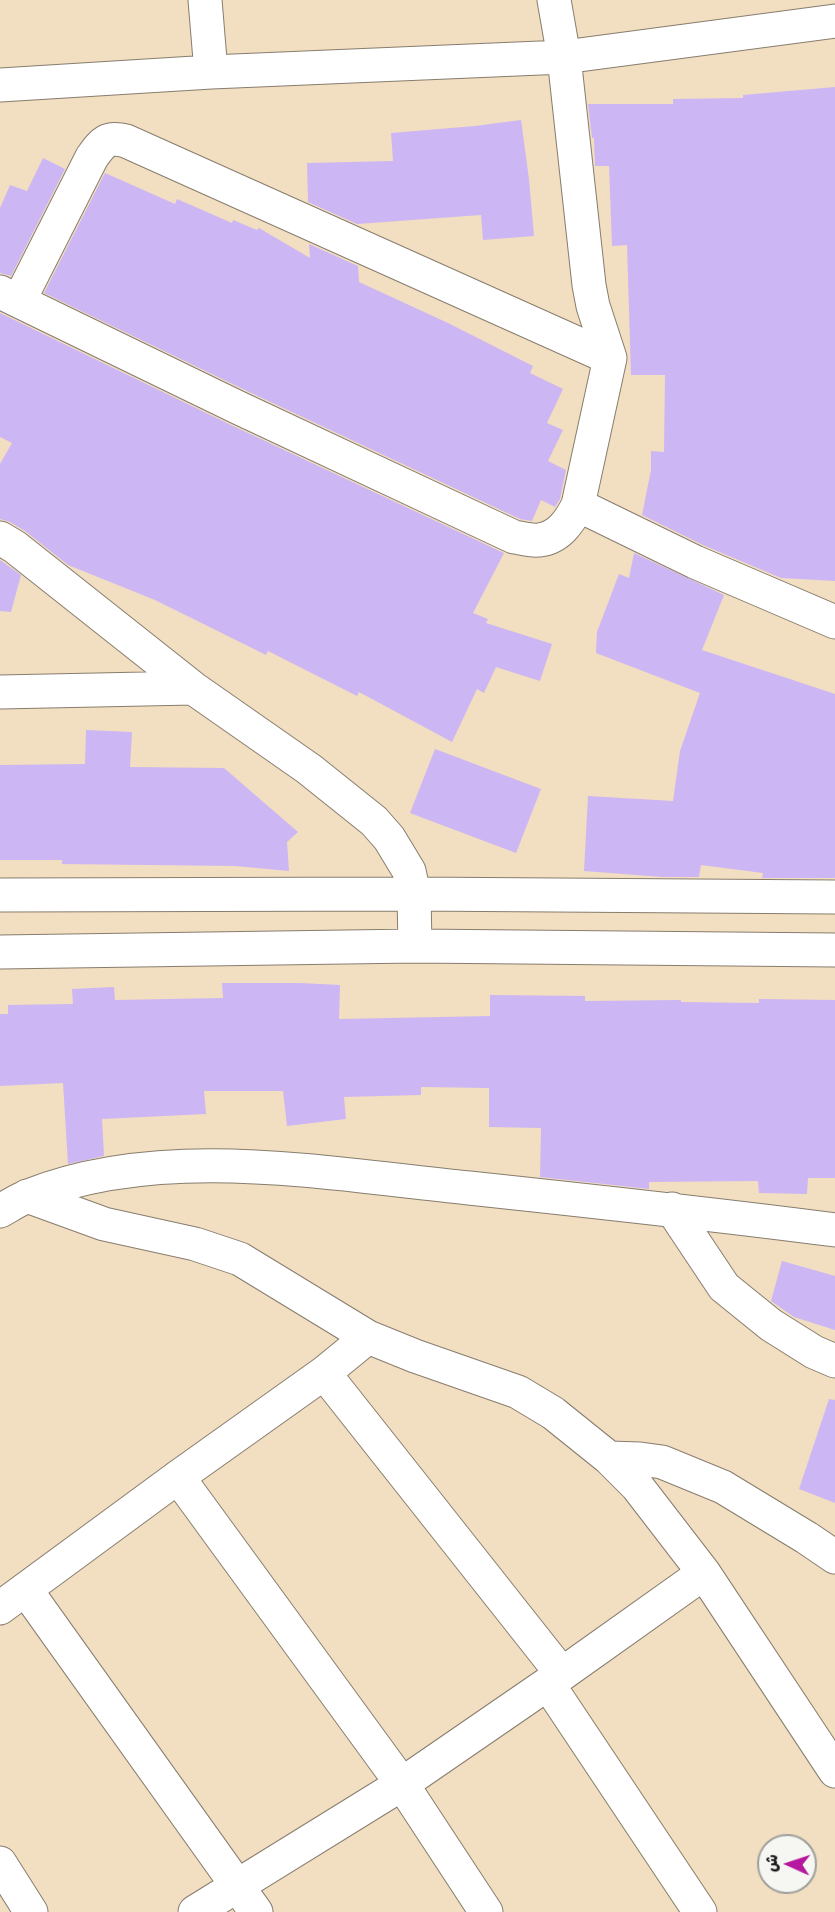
<!DOCTYPE html>
<html>
<head>
<meta charset="utf-8">
<style>
	body { margin:0 }
	#map { position:relative; width:835px; height:1912px; overflow:hidden; background:#f2dec1; font-family:Delius,"Playpen Sans Arabic",sans-serif }
	canvas { display:block }
	.north { position:absolute; left:757px; top:1834px; width:60px; height:60px; box-sizing:border-box; background:#f6f6f2; border:2px solid #9f9f9c; border-radius:50%; rotate:273deg; font-size:16px; font-weight:700; line-height:24px; text-align:center; color:#1c1c1c }
	.north::after { content:''; display:block; margin:auto; width:21px; height:27px; background:#b5179e; clip-path:polygon(50% 0,100% 100%,50% 72%,0 100%) }
</style>
</head>
<body>
<div id="map">
<canvas width="835" height="1912"></canvas>
<div class="north">ش</div>
</div>
<script>
const ctx = document.querySelector('canvas').getContext('2d');
ctx.lineJoin = 'round';
function fillPath(path, color) {
  ctx.fillStyle = color;
  ctx.fill(path, 'evenodd');
}
function strokePath(path, color, width, dash) {
  ctx.strokeStyle = color;
  ctx.lineWidth = width;
  ctx.lineCap = dash ? 'butt' : 'round';
  ctx.setLineDash(dash || []);
  ctx.stroke(path);
}
const building = new Path2D(`
	M 835,87 L 835,581 L 781,578 L 703,545 L 642,515 L 651,470 L 651,451 L 664,452 L 665,375 L 631,375 L 627,245 L 612,246 L 609,166 L 595,166 L 594,138 L 592,138 L 588,104 L 673,104 L 673,99 L 743,98 L 743,95 Z
	M 521,120 L 529,179 L 534,236 L 483,240 L 481,215 L 357,224 L 308,202 L 307,163 L 393,161 L 391,133 L 475,126 Z
	M 43,158 L 65,169 L 11,276 L 0,273 L 0,208 L 10,185 L 27,191 Z
	M 105,173 L 175,204 L 177,199 L 232,223 L 233,220 L 257,230 L 259,228 L 310,258 L 309,244 L 358,266 L 359,282 L 448,323 L 533,366 L 530,373 L 563,389 L 547,423 L 563,430 L 548,461 L 566,470 L 560,499 L 555,507 L 541,500 L 532,521 L 520,519 L 247,391 L 44,293 Z
	M 0,313 L 231,425 L 504,553 L 473,613 L 488,619 L 486,623 L 552,644 L 540,681 L 496,667 L 484,693 L 477,689 L 452,742 L 359,692 L 357,696 L 268,651 L 266,655 L 155,600 L 68,565 L 25,531 L 10,522 L 0,519 L 0,464 L 12,443 L 0,437 Z
	M 634,553 L 724,595 L 702,650 L 835,694 L 835,878 L 762,878 L 763,873 L 701,865 L 699,877 L 662,877 L 584,871 L 588,796 L 673,801 L 680,751 L 700,693 L 596,653 L 597,632 L 619,574 L 629,578 Z
	M 0,560 L 21,575 L 11,612 L 0,611 Z
	M 86,730 L 132,732 L 130,767 L 224,768 L 298,832 L 287,842 L 289,871 L 235,866 L 62,864 L 62,860 L 0,860 L 0,765 L 85,764 Z
	M 435,749 L 541,789 L 516,853 L 410,813 Z
	M 222,983 L 300,983 L 340,985 L 339,1019 L 490,1016 L 490,995 L 585,996 L 585,1001 L 681,1000 L 681,1002 L 759,1003 L 759,999 L 835,1000 L 835,1178 L 808,1178 L 807,1194 L 759,1193 L 758,1181 L 649,1182 L 649,1189 L 540,1177 L 541,1128 L 489,1127 L 489,1088 L 421,1087 L 421,1095 L 344,1097 L 346,1119 L 287,1126 L 283,1091 L 204,1091 L 206,1114 L 102,1119 L 104,1156 L 68,1164 L 63,1083 L 0,1086 L 0,1014 L 8,1014 L 8,1005 L 73,1004 L 72,989 L 114,987 L 115,1000 L 223,998 Z
	M 782,1261 L 835,1276 L 835,1330 L 794,1317 L 771,1301 Z
	M 829,1399 L 835,1400 L 835,1503 L 799,1489 Z`);
const minor = new Path2D(`
	M 205,0 L 211,72
	M 554,0 L 564,57 L 589,285 L 593,306 L 610,358 L 578,505 L 695,562 L 835,622
	M 0,85 L 211,72 L 564,57 L 835,21
	M 0,292 L 239,408 L 514,537 C 521,538 531,541 539,540 C 559,538 570,521 578,505
	M 19,301 L 92,157 C 103,142 107,136 126,141 L 610,358
	M 0,538 L 15,547 L 193,688 L 309,769 L 374,821 L 389,838 L 409,871 L 414,894 L 415,946
	M 0,692 L 193,688
	M 0,895 L 414,894 L 835,897
	M 0,952 L 415,946 L 835,950
	M 27,1196 L 104,1224 L 195,1244 L 240,1259 L 368,1337 L 415,1356 L 518,1392 L 553,1413 L 609,1458 L 637,1486 L 704,1573 L 835,1771
	M 672,1209 L 724,1287 L 771,1325 L 814,1352 L 835,1361
	M 0,1211 C 9,1206 18,1200 28,1196 C 164,1142 327,1174 469,1188 C 591,1201 713,1214 835,1230
	M 324,1373 L 562,1674
	M 609,1458 L 640,1459 L 662,1462 L 723,1487 L 807,1538 L 835,1557
	M 178,1477 L 402,1784 L 486,1912
	M 26,1590 L 256,1912
	M 0,1608 L 178,1477 L 324,1373 L 368,1337
	M 548,1684 L 700,1912
	M 0,1863 L 31,1912
	M 195,1912 L 402,1784 L 562,1674 L 704,1573`);
fillPath(building, '#cdb6f4');
strokePath(minor, '#877d6e', 35);
strokePath(minor, '#fff', 33);
</script>
</body>
</html>
